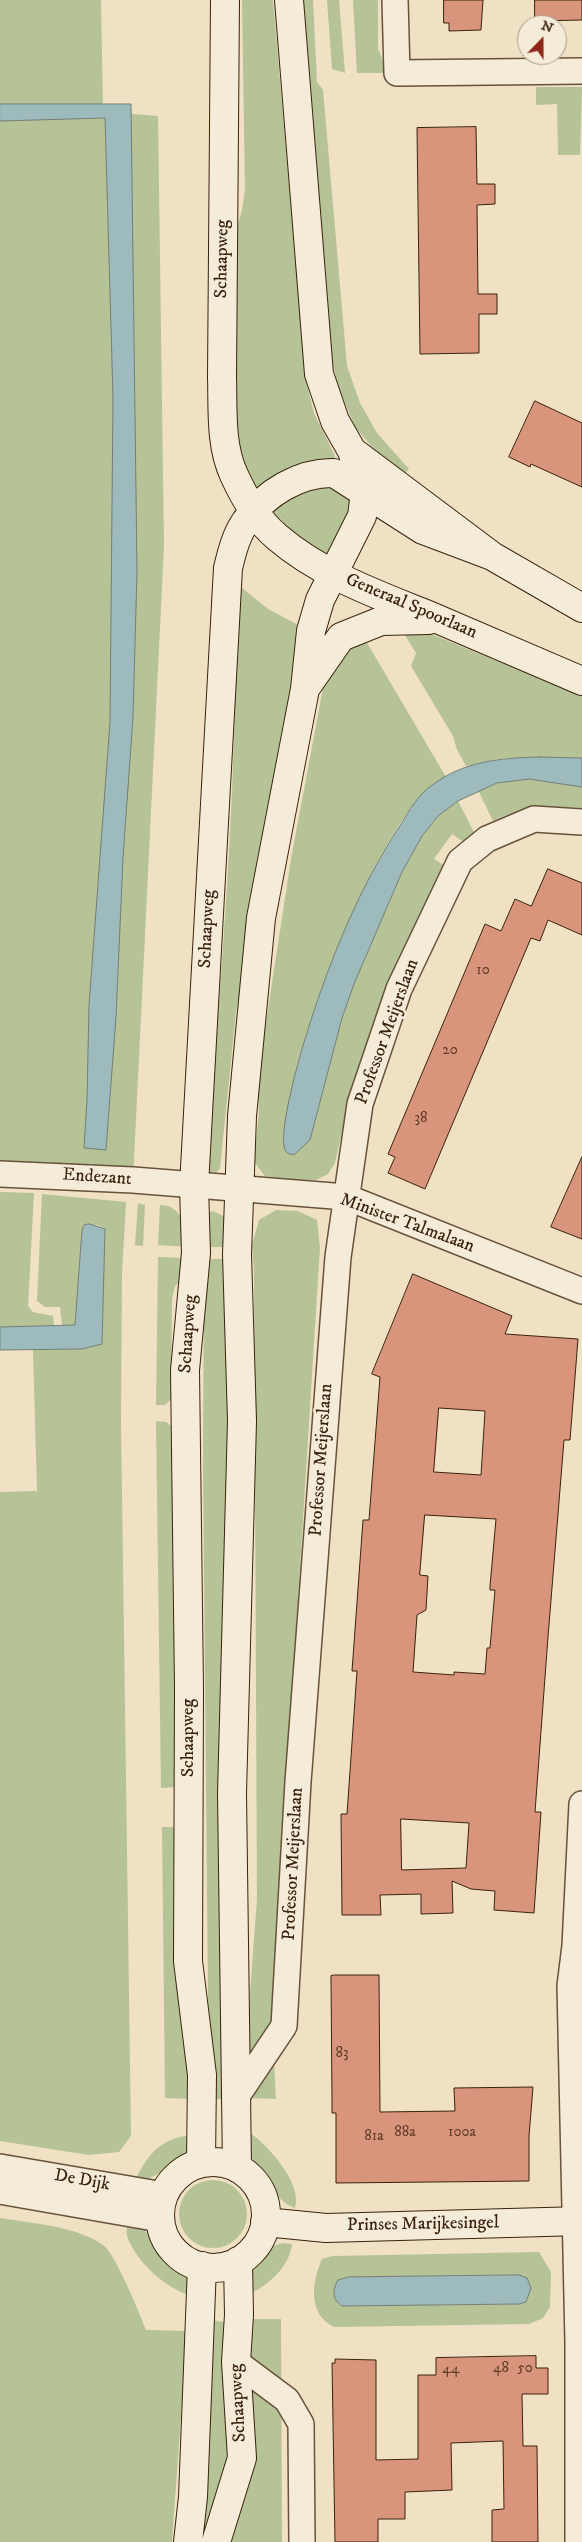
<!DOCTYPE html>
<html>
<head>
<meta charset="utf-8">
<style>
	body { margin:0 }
	#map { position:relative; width:582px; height:2542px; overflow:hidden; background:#f0e0c4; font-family:"IM FELL DW Pica",serif }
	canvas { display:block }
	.north { position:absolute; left:517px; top:15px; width:50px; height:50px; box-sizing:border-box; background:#f5ebd9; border:1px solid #aa9b87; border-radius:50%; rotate:22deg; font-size:14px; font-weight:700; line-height:20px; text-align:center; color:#3a230c }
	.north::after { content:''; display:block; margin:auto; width:18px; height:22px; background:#8f2418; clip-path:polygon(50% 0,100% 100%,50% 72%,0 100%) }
</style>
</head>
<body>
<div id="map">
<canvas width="582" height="2542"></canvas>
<div class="north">N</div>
</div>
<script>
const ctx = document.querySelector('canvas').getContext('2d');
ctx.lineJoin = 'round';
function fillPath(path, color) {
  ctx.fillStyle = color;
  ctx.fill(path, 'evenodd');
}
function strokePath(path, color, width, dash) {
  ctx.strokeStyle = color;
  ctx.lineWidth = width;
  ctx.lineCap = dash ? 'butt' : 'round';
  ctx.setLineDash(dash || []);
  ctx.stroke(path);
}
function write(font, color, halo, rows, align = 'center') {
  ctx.font = font + ' "IM FELL DW Pica",serif';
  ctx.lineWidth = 5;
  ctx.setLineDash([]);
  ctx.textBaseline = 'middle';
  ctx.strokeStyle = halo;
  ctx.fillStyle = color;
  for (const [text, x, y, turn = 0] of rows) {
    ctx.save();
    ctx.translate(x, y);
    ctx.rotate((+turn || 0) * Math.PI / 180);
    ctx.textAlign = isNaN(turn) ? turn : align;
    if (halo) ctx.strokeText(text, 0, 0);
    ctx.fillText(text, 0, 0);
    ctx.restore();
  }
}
const green = new Path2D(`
	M 0,0 L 101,0 L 103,109 L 0,104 Z
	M 242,0 L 273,0 L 306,381 L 314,413 L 335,456 L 334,459 L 262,495 L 250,484 L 234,436 L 235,235 L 242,210 L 245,190 Z
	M 299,0 L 313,0 L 317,82 L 323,90 L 347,366 L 360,403 L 377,433 L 409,469 L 400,480 L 355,427 L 338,386 L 329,348 Z
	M 327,0 L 339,0 L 345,73 L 332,69 Z
	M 353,0 L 378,0 L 378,48 L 387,73 L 357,73 Z
	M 536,87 L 582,87 L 580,155 L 558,155 L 557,104 L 536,105 Z
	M 0,112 L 120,113 L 158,116 L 164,546 L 133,1180 L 0,1174 Z
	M 326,480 L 354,502 L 330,562 L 268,513 L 280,498 Z
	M 237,584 L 268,609 L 304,628 L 236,1012 L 220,1168 L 216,1173 L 210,1172 L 207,1167 C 220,980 238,793 235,606 Z
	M 400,627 L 413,628 L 436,636 L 582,696 L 582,758 L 505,758 L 466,766 L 457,750 L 453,736 L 411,666 L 416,653 Z
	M 363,636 L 446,777 C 419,792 403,818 387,845 C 372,869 360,897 349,923 C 322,983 299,1046 288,1111 C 286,1124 278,1144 289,1154 L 310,1140 L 342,1018 L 354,984 L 402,872 L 422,836 L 438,816 L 458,801 L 476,836 L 465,843 L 452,834 L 434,859 L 445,866 L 382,999 L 345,1118 L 335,1163 L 328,1174 L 316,1180 L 286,1180 L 265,1176 L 254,1162 L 259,1110 L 257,1081 L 291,859 L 326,672 L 343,647 Z
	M 529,779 L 582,787 L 582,808 C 551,806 522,806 493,821 L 478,790 L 497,783 Z
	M 0,1192 L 34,1193 L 28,1306 L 33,1312 L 53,1316 L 54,1326 L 0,1327 Z
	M 42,1194 L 126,1202 L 122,1274 L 121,1422 L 131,2136 L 119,2152 L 89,2155 L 0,2141 L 0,1492 L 37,1491 L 33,1350 L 82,1349 L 102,1343 L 105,1229 C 99,1224 91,1224 84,1225 L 82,1230 L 75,1325 L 62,1325 L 60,1307 L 45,1307 L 37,1301 Z
	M 138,1203 L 145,1205 L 143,1246 L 135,1245 Z
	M 160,1205 C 183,1205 186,1229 189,1247 L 158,1245 Z
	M 276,1210 L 298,1211 L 317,1220 L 320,1247 L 271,2031 L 244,2073 L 257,1899 L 254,1270 L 252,1245 L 259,1220 Z
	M 213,1211 L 225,1217 L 231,1247 L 203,1247 L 208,1213 Z
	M 158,1257 L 188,1258 L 182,1280 L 175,1286 L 172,1299 L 171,1399 L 165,1405 L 156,1405 Z
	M 204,1259 L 232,1259 L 228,2099 L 209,2099 L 203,1468 Z
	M 156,1421 L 166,1422 L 171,1426 L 176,1787 L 161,1788 Z
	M 162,1827 L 177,1827 L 194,2099 L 165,2098 Z
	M 274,2061 L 276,2099 L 249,2098 Z
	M 250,2133 C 268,2145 303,2184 295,2208 C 278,2204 253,2166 249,2149 C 248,2144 249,2138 250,2133 Z
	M 194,2135 C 193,2138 193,2143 191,2146 C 183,2161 151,2182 135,2181 C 148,2153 162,2137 194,2135 Z
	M179 2214a34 34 0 1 1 68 0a34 34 0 1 1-68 0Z
	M 0,2218 C 31,2223 76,2226 103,2245 C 115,2253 140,2314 146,2330 L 187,2331 L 172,2542 L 0,2542 Z
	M 128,2220 L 142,2226 L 158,2249 L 184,2271 L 190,2282 L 192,2296 C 166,2289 136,2262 127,2236 C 126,2231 127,2225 128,2220 Z
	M 282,2243 L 292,2244 C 290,2266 268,2286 249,2294 L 251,2264 L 268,2248 Z
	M 539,2252 L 551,2272 L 550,2307 L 543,2318 L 529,2324 L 334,2327 C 307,2314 312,2281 322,2259 L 333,2256 ZM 519,2275 L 526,2301 L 519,2304 L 342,2306 C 332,2299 333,2291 338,2280 L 349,2277 Z
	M 253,2319 L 281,2319 L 282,2542 L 225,2542 L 248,2384 Z
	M 209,2320 L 232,2323 L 232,2448 L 208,2542 L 194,2542 Z`);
const water = new Path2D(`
	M 0,104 L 131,104 L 137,571 L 133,717 L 123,858 L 116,1017 L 106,1150 L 84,1148 L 87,1099 L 89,1005 L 110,722 L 113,398 L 105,118 L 0,121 Z
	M 539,757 L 582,758 L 582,787 L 529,779 L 497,783 L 458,801 L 438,816 L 422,836 L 402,872 L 354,984 L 342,1018 L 310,1140 L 294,1155 C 290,1154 287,1154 285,1150 C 278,1134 297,1067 302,1049 C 325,972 356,892 401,824 C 409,811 418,795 431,786 C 463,761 501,758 539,757 Z
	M 90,1224 L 105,1229 L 102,1344 L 82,1349 L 0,1350 L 0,1327 L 75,1325 L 82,1230 L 84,1225 Z
	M 519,2275 L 527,2278 L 531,2288 L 526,2302 L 519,2304 L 342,2306 C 332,2299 332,2291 338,2280 L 349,2277 Z`);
const building = new Path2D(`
	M 444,0 L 483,0 L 481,30 L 449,31 L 449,23 L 444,23 Z
	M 535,0 L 582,0 L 582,20 L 535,21 Z
	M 476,127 L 477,184 L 495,184 L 495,204 L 477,205 L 478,294 L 497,294 L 497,314 L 479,314 L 479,353 L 420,354 L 417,128 Z
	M 535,401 L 582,423 L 582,487 L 531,464 L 530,467 L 509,457 Z
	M 548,869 L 582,883 L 582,935 L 548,920 L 540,941 L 531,938 L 425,1189 L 388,1173 L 395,1157 L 388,1154 L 485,924 L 501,931 L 515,899 L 531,906 Z
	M 582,1157 L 582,1239 L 551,1227 Z
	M 413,1274 L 512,1316 L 505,1334 L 578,1339 L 570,1440 L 564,1440 L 548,1637 L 535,1812 L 541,1812 L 534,1913 L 494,1910 L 495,1891 L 471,1889 L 452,1881 L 453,1913 L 421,1914 L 421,1894 L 380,1895 L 381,1915 L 342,1915 L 341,1814 L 347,1814 L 357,1671 L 352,1671 L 363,1520 L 369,1520 L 380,1377 L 372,1374 ZM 439,1408 L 485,1411 L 481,1475 L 434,1472 ZM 425,1515 L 496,1519 L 490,1586 L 490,1590 L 495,1590 L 490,1648 L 487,1648 L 485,1674 L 454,1672 L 454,1675 L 413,1672 L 417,1615 L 426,1610 L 428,1576 L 420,1575 ZM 401,1819 L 469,1823 L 466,1868 L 402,1870 Z
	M 334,1975 L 379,1975 L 380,2112 L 455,2111 L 454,2088 L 533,2087 L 529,2136 L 529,2181 L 336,2183 L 336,2113 L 332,2113 L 332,2102 L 331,1976 Z
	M 536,2356 L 536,2368 L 548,2368 L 548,2394 L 522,2394 L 523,2446 L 537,2446 L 538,2542 L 492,2542 L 492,2510 L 504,2509 L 503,2441 L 451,2443 L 452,2490 L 405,2492 L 405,2519 L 378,2519 L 378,2542 L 335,2542 L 332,2363 L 335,2363 L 335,2359 L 376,2360 L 376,2460 L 418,2459 L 418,2375 L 436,2375 L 436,2358 Z`);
const street = new Path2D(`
	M 395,0 L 397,73 L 582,71
	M 0,1174 L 133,1180 L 346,1197 L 582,1291
	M 235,2099 L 284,2026 L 298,1782 L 338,1257 L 360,1104 L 399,989 L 460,861 L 487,839 L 534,819 L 582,822
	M 0,2167 L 164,2195
	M 0,2191 L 160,2219
	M 236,2362 L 287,2400 L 301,2424 L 302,2542
	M 578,2542 L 578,2342 L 570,1986 L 575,1946 L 582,1804`);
const secondary = new Path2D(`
	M 225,0 L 222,377 C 223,409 220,445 234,475 C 244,497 258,521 277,537 C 320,574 376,594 428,615 C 480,637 531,659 582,681
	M 352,451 L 492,556 L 582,608
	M 307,686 L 341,637 L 381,621 L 428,620
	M160 2215a53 53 0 1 1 106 0a53 53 0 1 1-106 0Z
	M 201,2163 L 202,2075 L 188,1961 L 189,1688 L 185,1370 L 196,1253 L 194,1186 L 228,568 C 232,552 236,535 246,521 C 265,493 300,472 334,473 L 423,530 L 492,556
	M 237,2168 L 232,1793 L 242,1421 L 237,1254 L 242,1116 L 261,918 L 305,689 L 311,631 L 320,600 L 362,516 L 365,492 L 352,451 L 335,421 L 319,374 L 289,0
	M 265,2222 L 326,2228 L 582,2221
	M 188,2542 L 193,2497 L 202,2266
	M 216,2542 L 242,2458 L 236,2362 L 239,2315 L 238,2261`);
const numberNames = [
	["10",483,971],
	["20",450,1051],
	["38",421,1119],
	["83",342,2054],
	["88a",405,2133],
	["100a",462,2133],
	["81a",374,2137],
	["48",501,2369],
	["50",525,2369],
	["44",451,2370]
];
const streetNames = [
	["Schaapweg",223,259,-89],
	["Generaal Spoorlaan",411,607,23],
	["Schaapweg",208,929,-87],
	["Professor Meijerslaan",388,1032,-70],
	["Endezant",97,1178,4],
	["Minister Talmalaan",407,1224,20],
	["Schaapweg",189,1334,-86],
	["Professor Meijerslaan",322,1460,-86],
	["Schaapweg",189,1738,-90],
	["Professor Meijerslaan",294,1864,-87],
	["De Dijk",82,2181,10],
	["Prinses Marijkesingel",423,2225,-1],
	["Schaapweg",239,2403,-93]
];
fillPath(green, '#b5c397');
fillPath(water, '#9dbbbc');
strokePath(water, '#757e76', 1);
fillPath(building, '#d9947c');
strokePath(building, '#3a230c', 1);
strokePath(street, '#68523a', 28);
strokePath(secondary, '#3a230c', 30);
strokePath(street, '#f5ebd9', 25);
strokePath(secondary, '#f5ebd9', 28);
write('15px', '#623f28', null, numberNames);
write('18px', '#3a230c', '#f5ebd9', streetNames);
</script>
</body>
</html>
